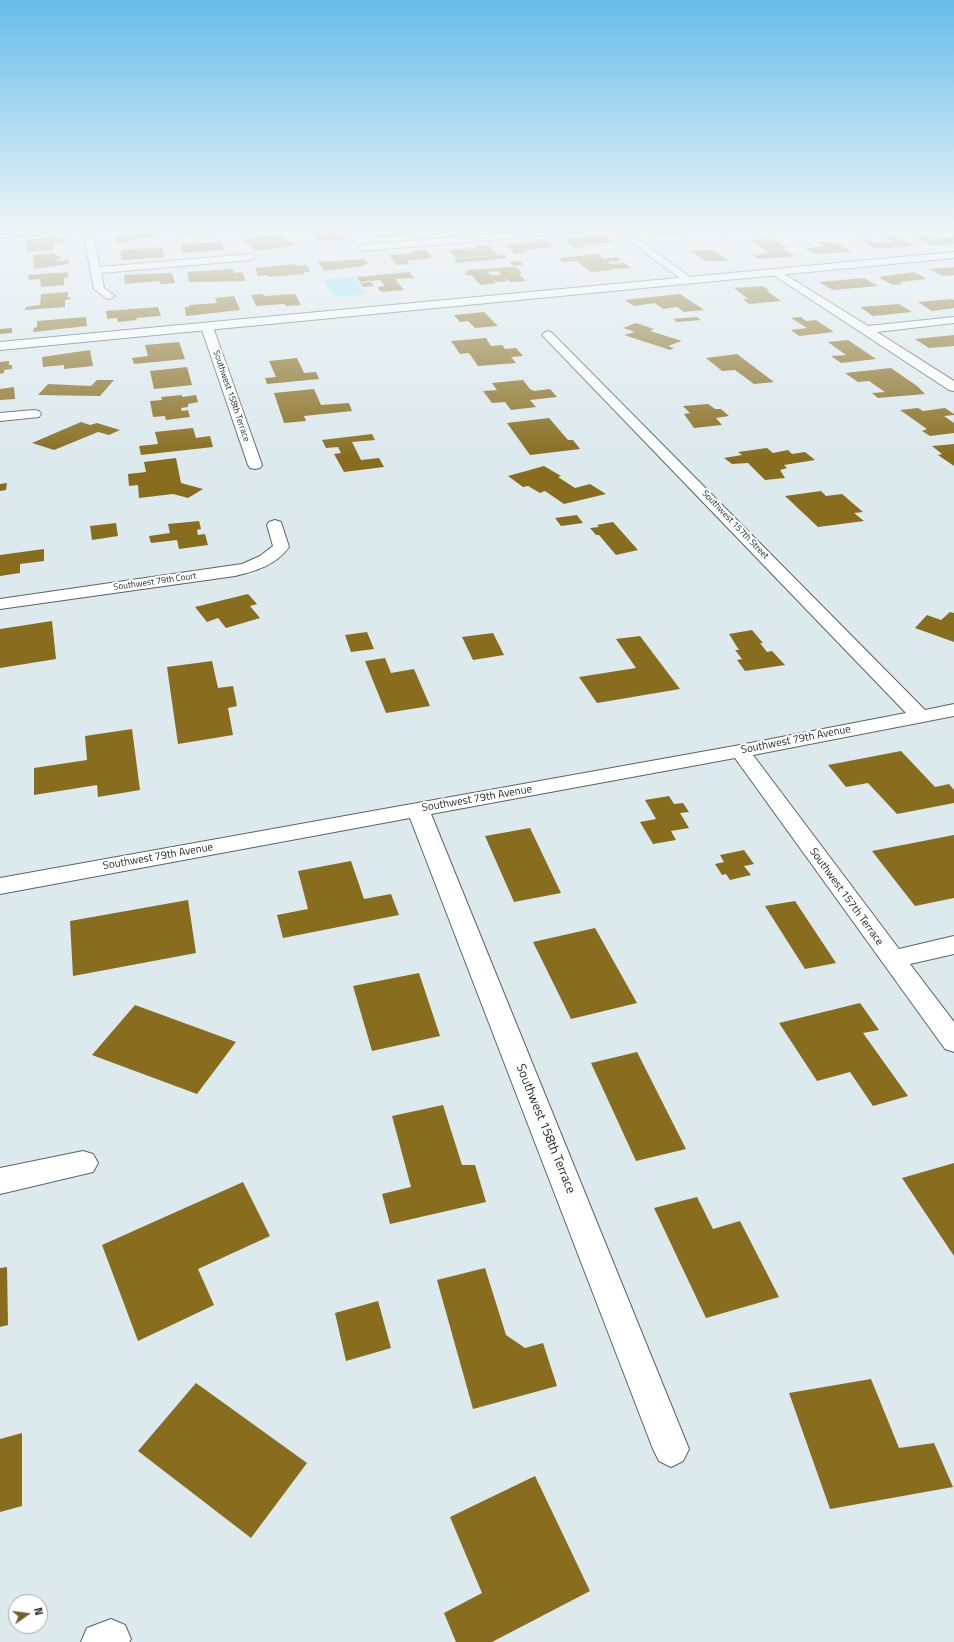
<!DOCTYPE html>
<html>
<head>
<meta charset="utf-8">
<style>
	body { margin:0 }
	#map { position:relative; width:954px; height:1642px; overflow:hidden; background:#dce9ed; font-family:"Titillium Web",sans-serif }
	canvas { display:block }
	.north { position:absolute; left:8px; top:1594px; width:40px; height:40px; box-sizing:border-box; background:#fff; border:1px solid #a8aaab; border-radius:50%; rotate:76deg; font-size:11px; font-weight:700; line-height:16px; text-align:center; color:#252a2c }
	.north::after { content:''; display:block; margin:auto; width:14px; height:18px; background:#72602e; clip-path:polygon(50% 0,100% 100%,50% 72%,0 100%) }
</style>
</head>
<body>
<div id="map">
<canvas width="954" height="1642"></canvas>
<div class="north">N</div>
</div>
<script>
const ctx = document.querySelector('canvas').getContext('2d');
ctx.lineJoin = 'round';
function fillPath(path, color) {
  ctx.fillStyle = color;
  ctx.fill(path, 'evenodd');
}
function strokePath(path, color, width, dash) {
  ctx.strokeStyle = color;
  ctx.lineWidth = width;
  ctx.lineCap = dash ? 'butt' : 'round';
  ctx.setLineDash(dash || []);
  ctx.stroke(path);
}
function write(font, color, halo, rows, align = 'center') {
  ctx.font = font + ' "Titillium Web",sans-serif';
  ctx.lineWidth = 4;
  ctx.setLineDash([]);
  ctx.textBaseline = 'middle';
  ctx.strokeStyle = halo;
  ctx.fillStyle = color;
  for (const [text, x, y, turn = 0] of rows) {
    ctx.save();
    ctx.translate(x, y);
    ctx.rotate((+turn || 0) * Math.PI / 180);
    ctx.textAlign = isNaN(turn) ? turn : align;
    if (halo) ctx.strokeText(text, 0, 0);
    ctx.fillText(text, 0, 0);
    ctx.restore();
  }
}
const green = new Path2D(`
	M 353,277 L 366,294 L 334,297 L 323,279 Z`);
const building = new Path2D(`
	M 191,228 L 213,228 L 215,233 L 190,235 L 190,237 L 179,238 L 176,229 Z
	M 234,228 L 245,228 L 248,233 L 237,234 Z
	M 409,228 L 414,236 L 378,238 L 373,229 Z
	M 429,228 L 472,228 L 474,231 L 434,234 Z
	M 686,228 L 691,232 L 681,233 L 684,234 L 664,236 L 662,235 L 653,236 L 646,231 Z
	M 722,228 L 735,228 L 741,232 L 718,234 L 712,230 L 724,229 Z
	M 152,230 L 156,237 L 128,240 L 128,242 L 117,243 L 115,234 L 140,233 L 139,231 Z
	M 341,231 L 346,239 L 317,241 L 312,233 Z
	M 602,234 L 613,242 L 584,245 L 587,247 L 575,248 L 562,239 Z
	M 281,235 L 295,246 L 255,251 L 242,239 Z
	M 893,235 L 914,246 L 876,249 L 858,239 L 867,239 L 875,243 L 893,241 L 882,236 Z
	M 53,237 L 53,239 L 64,238 L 65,242 L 55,243 L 54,250 L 27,252 L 27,239 Z
	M 926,237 L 930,239 L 953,237 L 954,244 L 931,245 L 917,238 Z
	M 770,238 L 788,248 L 782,248 L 795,256 L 759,259 L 752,255 L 771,253 L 748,240 Z
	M 545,239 L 555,247 L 524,250 L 527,253 L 515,254 L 506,245 L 535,242 L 533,240 Z
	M 222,242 L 224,250 L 182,253 L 181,244 Z
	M 818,242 L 829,242 L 832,244 L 837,243 L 852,252 L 814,254 L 804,248 L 825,246 Z
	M 488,245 L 498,255 L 456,258 L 449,250 L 476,248 L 474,246 Z
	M 162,247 L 165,257 L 122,260 L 120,250 Z
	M 710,249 L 730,261 L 706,261 L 690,251 Z
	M 426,250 L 432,257 L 428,257 L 430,259 L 407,260 L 409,264 L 397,265 L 389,255 L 413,253 L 411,251 Z
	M 55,253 L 56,256 L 60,256 L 60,259 L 55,260 L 55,261 L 68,260 L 69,264 L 34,269 L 33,255 Z
	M 598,254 L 603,259 L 617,257 L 621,261 L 608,262 L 611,264 L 625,263 L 631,268 L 610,269 L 612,270 L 591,272 L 576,261 L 563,262 L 558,258 Z
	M 503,255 L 507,258 L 457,263 L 454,259 Z
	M 364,259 L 368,264 L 363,265 L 364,266 L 324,271 L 318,262 Z
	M 519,261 L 524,265 L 513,266 L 509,262 Z
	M 295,264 L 297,266 L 307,265 L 310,272 L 304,272 L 305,274 L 268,277 L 267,275 L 258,276 L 255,268 Z
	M 512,267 L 516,267 L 522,273 L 519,274 L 526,281 L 510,282 L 507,279 L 505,279 L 507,281 L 498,282 L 493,280 L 496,283 L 481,285 L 472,276 L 464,274 L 466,273 L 465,272 L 468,271 L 467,270 ZM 498,271 L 501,275 L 491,275 L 487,272 Z
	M 954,267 L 954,275 L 943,276 L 929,269 Z
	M 233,269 L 234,273 L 242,272 L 246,281 L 189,282 L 187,272 Z
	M 68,272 L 68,278 L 64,278 L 64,285 L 41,287 L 40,279 L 29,280 L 28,275 Z
	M 410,272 L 414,278 L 395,279 L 404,290 L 381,292 L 377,287 L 385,286 L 380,280 L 360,282 L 357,277 Z
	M 914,272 L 927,279 L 899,282 L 903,284 L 893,285 L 878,277 Z
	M 172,273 L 175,283 L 160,284 L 160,281 L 125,284 L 124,275 Z
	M 864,278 L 878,286 L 833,290 L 819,282 Z
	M 371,282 L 374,286 L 363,287 L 360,283 Z
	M 763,286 L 770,291 L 767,291 L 781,301 L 749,304 L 743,299 L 748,299 L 734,288 Z
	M 68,292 L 68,296 L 66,297 L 70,297 L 71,299 L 65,300 L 65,307 L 25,310 L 26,307 L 40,305 L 41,294 Z
	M 263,294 L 264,296 L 295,294 L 301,305 L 286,306 L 284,304 L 256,306 L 251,295 Z
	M 680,294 L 704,310 L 684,312 L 677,307 L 663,309 L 655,303 L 634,306 L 625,300 Z
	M 234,296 L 240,310 L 186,316 L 185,307 L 189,307 L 189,305 L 217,303 L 215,298 Z
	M 952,299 L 954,300 L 954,308 L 932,311 L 918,302 Z
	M 899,304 L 912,312 L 873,316 L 860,307 Z
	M 158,307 L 161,316 L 136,318 L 137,320 L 118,322 L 117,318 L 107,319 L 106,311 Z
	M 484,312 L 498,326 L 475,328 L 468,321 L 460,322 L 454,315 Z
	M 86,317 L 87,326 L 33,332 L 34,328 L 37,327 L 37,321 Z
	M 697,317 L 701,320 L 677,322 L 673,319 Z
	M 801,317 L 806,321 L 816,320 L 834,332 L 799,336 L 791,330 L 807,328 L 791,318 Z
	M 636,323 L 654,329 L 650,331 L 682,341 L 668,346 L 674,348 L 670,350 L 624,335 L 635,332 L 623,328 Z
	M 12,328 L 12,333 L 0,334 L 0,329 Z
	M 954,335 L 954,346 L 929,348 L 915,339 Z
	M 486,338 L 491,346 L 502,345 L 505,349 L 516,348 L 523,356 L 511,357 L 516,363 L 478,366 L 469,353 L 460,354 L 451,341 Z
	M 848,340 L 876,359 L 841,363 L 831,356 L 846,355 L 828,342 Z
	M 179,342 L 185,359 L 134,364 L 132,358 L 148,356 L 145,345 Z
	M 90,350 L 93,366 L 64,369 L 64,365 L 43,367 L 42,357 Z
	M 737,354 L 774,382 L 754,384 L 735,370 L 722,371 L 706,358 Z
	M 297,358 L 304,373 L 316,372 L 319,379 L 267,384 L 265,378 L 276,377 L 269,361 Z
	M 9,361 L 9,365 L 12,365 L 12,369 L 4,370 L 4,373 L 0,374 L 0,362 Z
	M 187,367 L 192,385 L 154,389 L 150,371 Z
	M 891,368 L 917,386 L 925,394 L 878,398 L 872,393 L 885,392 L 869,381 L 858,382 L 845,373 Z
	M 97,380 L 114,380 L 100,396 L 38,395 L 48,384 L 91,386 Z
	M 523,380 L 530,389 L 534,391 L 550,389 L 557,397 L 530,400 L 536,407 L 511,410 L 505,402 L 492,403 L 483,391 L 497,390 L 492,383 Z
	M 14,387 L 15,399 L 0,400 L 0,389 Z
	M 314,389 L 321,405 L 349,403 L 352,411 L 304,416 L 306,421 L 284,423 L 274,393 Z
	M 182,395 L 182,397 L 196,395 L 198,402 L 188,404 L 188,407 L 181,408 L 182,411 L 188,410 L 190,417 L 166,420 L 165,416 L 153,417 L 150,401 L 162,400 L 161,397 Z
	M 708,404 L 715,409 L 721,409 L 729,416 L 716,418 L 722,425 L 694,428 L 684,414 L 690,413 L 683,406 Z
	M 918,408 L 923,411 L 945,408 L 954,414 L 954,415 L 944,416 L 954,423 L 954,433 L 930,436 L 922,431 L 927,429 L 900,410 Z
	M 549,418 L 568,440 L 573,440 L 580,449 L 530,455 L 507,423 Z
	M 81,422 L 90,425 L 97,423 L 120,430 L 109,435 L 98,432 L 54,450 L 32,443 Z
	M 193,428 L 196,438 L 210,436 L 213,447 L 141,455 L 139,446 L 158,444 L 155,432 Z
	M 372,434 L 375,440 L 352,442 L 361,460 L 379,458 L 384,467 L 344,472 L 334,454 L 341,453 L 338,447 L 326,448 L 322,440 Z
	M 954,444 L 954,466 L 938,455 L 942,454 L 932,446 Z
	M 767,448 L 773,453 L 788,450 L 792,454 L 805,452 L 815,460 L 784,465 L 787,468 L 780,470 L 785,478 L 765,480 L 748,463 L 732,464 L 724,458 L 742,455 L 738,452 Z
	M 176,458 L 181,483 L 203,489 L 188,498 L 173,494 L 139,498 L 138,485 L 129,486 L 128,474 L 146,472 L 144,462 Z
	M 544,466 L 561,476 L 558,477 L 575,488 L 590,484 L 606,494 L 564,504 L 545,491 L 540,493 L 528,486 L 523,487 L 508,476 Z
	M 7,483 L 6,490 L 0,491 L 0,484 Z
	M 821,491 L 826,496 L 842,494 L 863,512 L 854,513 L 864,521 L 818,527 L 785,496 Z
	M 577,515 L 583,523 L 561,526 L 555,518 Z
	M 199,521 L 201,529 L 197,530 L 198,535 L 205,534 L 208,545 L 179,549 L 177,540 L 151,543 L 149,536 L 170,533 L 168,524 Z
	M 613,522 L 638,550 L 616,555 L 599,535 L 596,535 L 590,528 L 599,527 L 597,525 Z
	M 116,523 L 118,536 L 92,540 L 90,526 Z
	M 44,549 L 44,561 L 20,564 L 20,573 L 0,576 L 0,555 Z
	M 248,594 L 257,604 L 250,606 L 260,618 L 226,628 L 218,618 L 207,622 L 195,607 Z
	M 950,612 L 954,613 L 954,642 L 915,628 L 927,615 L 941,620 Z
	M 52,621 L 56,659 L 0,668 L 0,629 Z
	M 752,630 L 763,643 L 760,643 L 767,652 L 772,651 L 785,665 L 745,671 L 737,660 L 742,659 L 735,650 L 739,650 L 729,634 Z
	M 367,632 L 374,649 L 351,652 L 345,635 Z
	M 493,633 L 504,655 L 473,660 L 462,637 Z
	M 640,636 L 680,689 L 597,703 L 579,677 L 636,668 L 616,639 Z
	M 385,658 L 391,673 L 414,669 L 430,706 L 386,713 L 365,661 Z
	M 212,661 L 218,688 L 233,686 L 237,706 L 228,708 L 233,735 L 178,744 L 167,667 Z
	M 132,729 L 140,790 L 98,797 L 97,785 L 34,795 L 34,768 L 87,760 L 85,736 Z
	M 901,751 L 935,787 L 949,784 L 954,790 L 954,803 L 897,814 L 868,783 L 846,787 L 828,765 Z
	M 669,796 L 674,804 L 683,803 L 689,812 L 680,813 L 689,828 L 671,831 L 676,840 L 653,844 L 640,822 L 656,819 L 645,800 Z
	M 530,828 L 561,893 L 514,902 L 485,836 Z
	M 954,835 L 954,898 L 915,906 L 872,851 Z
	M 744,850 L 754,864 L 744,866 L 751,875 L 730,880 L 726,874 L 722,875 L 715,864 L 724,862 L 720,855 Z
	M 351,861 L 364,899 L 391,894 L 399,915 L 283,938 L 277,915 L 308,909 L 298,871 Z
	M 188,900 L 196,953 L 73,976 L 70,921 Z
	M 795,901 L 836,963 L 805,969 L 765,906 Z
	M 595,928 L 637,1003 L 571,1019 L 533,942 Z
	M 419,973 L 440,1036 L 372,1051 L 353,986 Z
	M 860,1003 L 879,1030 L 863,1033 L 908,1096 L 873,1106 L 850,1072 L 817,1081 L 779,1023 Z
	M 135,1005 L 236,1042 L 197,1094 L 92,1055 Z
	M 637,1052 L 686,1149 L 636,1161 L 591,1063 Z
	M 443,1105 L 462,1165 L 475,1165 L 486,1202 L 390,1224 L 382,1194 L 411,1187 L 392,1116 Z
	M 954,1163 L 954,1256 L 902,1178 Z
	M 243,1182 L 270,1236 L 198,1269 L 214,1305 L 138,1341 L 102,1245 Z
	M 697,1197 L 713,1229 L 740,1221 L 779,1297 L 706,1318 L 654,1208 Z
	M 7,1267 L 8,1325 L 0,1327 L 0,1268 Z
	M 485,1268 L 506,1335 L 525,1348 L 543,1343 L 557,1386 L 473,1409 L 437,1280 Z
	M 378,1301 L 391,1348 L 346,1361 L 335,1313 Z
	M 871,1379 L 899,1448 L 934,1443 L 953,1487 L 830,1509 L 789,1393 Z
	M 196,1383 L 307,1463 L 251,1538 L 138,1451 Z
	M 22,1433 L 22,1506 L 0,1512 L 0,1439 Z
	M 535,1476 L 590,1591 L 492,1642 L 456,1642 L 444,1613 L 482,1593 L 450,1517 Z`);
const minor = new Path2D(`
	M 47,228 L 92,228 L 100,267 L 251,254 L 256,257 L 251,260 L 101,273 L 104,288 L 115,296 L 110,299 L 106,298 L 94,289 L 83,231 L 0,238 L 0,232 Z
	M 561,228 L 602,228 L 597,231 L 362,251 L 357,248 L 362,245 Z
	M 612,228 L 623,228 L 694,280 L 693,282 L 685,282 Z
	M 776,269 L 868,326 L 954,317 L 954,323 L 877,332 L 954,381 L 954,391 L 949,390 L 772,274 L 771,272 Z
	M 207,324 L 211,325 L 213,327 L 262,465 L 260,468 L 255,469 L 250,468 L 248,465 L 201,327 L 203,325 Z
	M 548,331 L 552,333 L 925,710 L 954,704 L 954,716 L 753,755 L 899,949 L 954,936 L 954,954 L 910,964 L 954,1022 L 954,1052 L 945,1049 L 735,758 L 431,814 L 689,1449 L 683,1461 L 671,1467 L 659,1461 L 653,1449 L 410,818 L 0,894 L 0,878 L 740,745 L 906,713 L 544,337 L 542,335 L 544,333 Z
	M 34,410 L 39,411 L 41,414 L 39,417 L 0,421 L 0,413 Z
	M 275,520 L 281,522 L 289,547 C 276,565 256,571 235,576 L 0,609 L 0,599 L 242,564 L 260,556 L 273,546 L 267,525 L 269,522 Z
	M 83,1151 L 93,1154 L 98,1163 L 93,1172 L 0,1194 L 0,1168 Z
	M 111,1619 L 125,1625 L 131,1639 L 129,1642 L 81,1642 L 87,1628 Z`);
const tertiary = new Path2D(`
	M 954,252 L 954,258 L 0,350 L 0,342 Z`);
const farStreetnames = [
	["Southwest 158th Terrace",231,396,71],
	["Southwest 157th Street",735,525,46],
	["Southwest 79th Court",155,582,-8]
];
const streetNames = [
	["Southwest 79th Avenue",796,740,-11],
	["Southwest 79th Avenue",477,799,-10],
	["Southwest 79th Avenue",158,857,-10],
	["Southwest 157th Terrace",846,897,54]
];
const nearStreetnames = [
	["Southwest 158th Terrace",545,1129,68]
];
fillPath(green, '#8fe4fe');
fillPath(building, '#886d1f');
strokePath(minor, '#596468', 2);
strokePath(tertiary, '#596468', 2);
fillPath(minor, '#fff');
fillPath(tertiary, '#fff');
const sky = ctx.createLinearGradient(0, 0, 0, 458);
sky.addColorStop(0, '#65bcea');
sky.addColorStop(0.5, '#eff5f7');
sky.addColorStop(1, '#eff5f700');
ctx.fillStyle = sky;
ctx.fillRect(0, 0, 954, 458);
write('9px', '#252a2c', '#fff', farStreetnames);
write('11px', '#252a2c', '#fff', streetNames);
write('13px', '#252a2c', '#fff', nearStreetnames);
</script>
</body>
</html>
